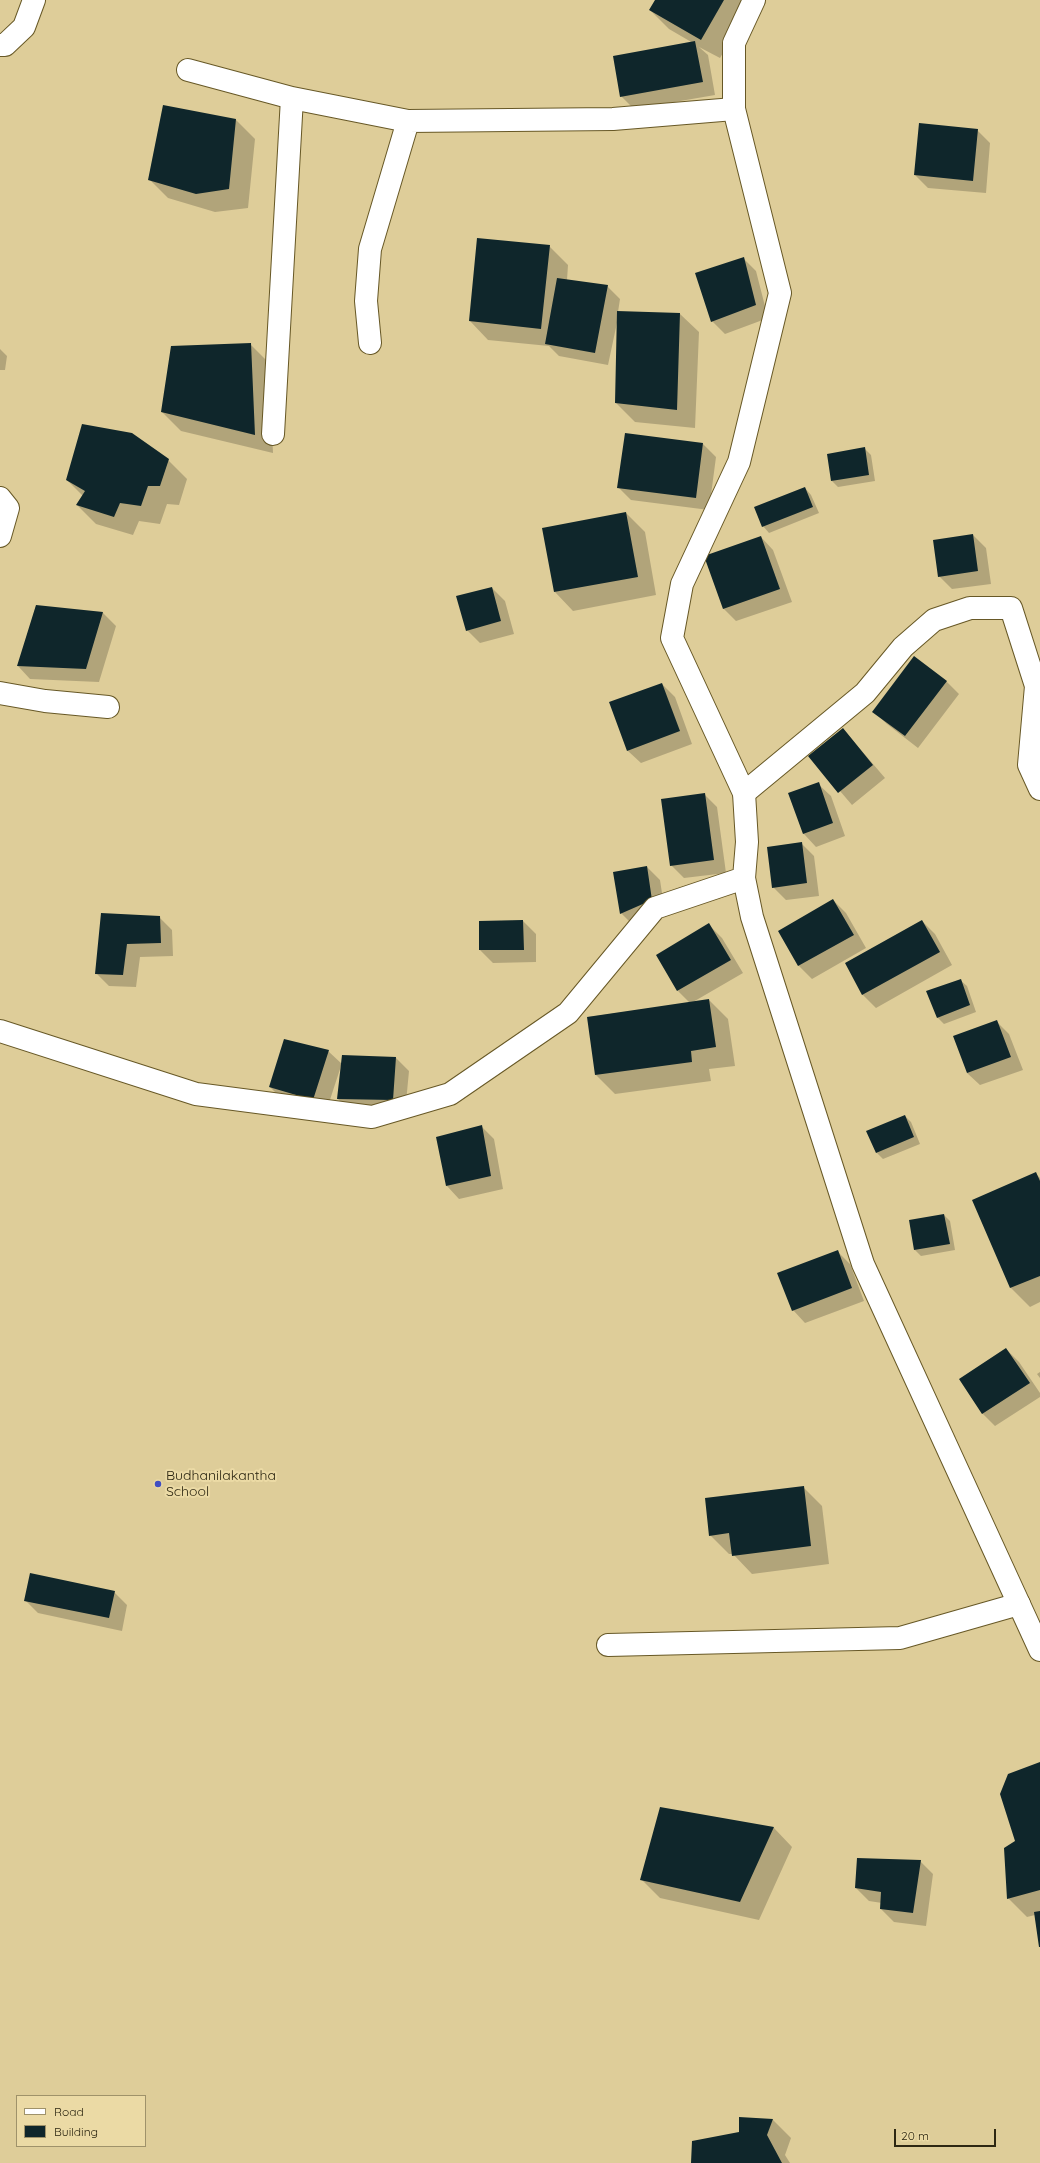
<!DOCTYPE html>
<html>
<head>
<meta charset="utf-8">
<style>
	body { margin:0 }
	#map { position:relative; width:1040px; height:2163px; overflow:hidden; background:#decd99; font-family:Quicksand,sans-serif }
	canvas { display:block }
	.legend { position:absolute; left:16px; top:2095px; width:130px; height:52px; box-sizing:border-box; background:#ebdaa5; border:1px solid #9f926a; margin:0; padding:5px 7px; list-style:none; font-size:12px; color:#2d2712 }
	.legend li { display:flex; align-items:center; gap:8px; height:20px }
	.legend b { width:20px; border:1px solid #9f926a }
	.scale { position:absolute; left:894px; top:2129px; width:102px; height:18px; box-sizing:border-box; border:2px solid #2d2712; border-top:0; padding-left:5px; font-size:12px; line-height:14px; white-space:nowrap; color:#2d2712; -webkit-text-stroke:3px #ebdaa5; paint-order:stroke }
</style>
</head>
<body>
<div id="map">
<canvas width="1040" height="2163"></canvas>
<ul class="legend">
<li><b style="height:5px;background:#fff"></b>Road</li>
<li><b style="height:11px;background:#0f262b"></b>Building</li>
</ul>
<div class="scale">20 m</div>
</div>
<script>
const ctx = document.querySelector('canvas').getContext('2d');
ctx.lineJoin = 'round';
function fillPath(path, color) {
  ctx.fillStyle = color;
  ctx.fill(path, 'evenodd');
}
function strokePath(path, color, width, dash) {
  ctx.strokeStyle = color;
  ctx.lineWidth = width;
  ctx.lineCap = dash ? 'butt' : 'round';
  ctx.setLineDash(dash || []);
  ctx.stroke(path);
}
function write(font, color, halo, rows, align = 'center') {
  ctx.font = font + ' Quicksand,sans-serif';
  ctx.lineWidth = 4;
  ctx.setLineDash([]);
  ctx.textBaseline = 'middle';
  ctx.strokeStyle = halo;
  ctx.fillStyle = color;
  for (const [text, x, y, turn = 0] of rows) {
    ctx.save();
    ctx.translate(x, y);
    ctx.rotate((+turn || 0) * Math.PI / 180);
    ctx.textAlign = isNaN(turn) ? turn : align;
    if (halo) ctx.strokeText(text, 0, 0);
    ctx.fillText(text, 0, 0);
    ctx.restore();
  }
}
const shadow = new Path2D(`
	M 656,0 L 754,0 L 720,58 L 699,47 L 708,55 L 715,95 L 634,109 L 621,96 L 693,43 L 669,29 L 650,10 Z
	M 164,106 L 236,120 L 255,139 L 248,208 L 215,212 L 168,198 L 149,179 Z
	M 977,130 L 990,143 L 986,193 L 928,188 L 915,175 Z
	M 549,246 L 568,265 L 567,280 L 607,286 L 620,299 L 618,312 L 680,314 L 699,332 L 695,428 L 635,422 L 616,403 L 618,318 L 608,365 L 559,356 L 549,346 L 488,340 L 470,321 Z
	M 743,258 L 756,271 L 768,318 L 725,334 L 712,321 Z
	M 250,344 L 269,363 L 273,453 L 181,431 L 162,412 Z
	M 0,349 L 7,356 L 5,370 L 0,370 Z
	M 703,444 L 716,457 L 709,510 L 631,500 L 618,487 Z
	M 864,448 L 871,455 L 875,481 L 838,487 L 832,481 Z
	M 168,460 L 187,479 L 179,505 L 167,504 L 160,524 L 139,521 L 133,535 L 96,524 L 77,505 L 83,496 L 67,480 Z
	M 805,488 L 811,495 L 819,513 L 769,533 L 763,526 Z
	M 626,513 L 645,532 L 656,595 L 573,611 L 555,592 Z
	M 973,535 L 986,548 L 991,584 L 952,589 L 939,576 Z
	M 761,537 L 773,550 L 792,602 L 736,621 L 723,608 Z
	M 492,588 L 505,601 L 514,634 L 480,643 L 467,630 Z
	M 36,606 L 103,613 L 116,626 L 99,682 L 30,679 L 18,666 Z
	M 946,681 L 959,694 L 918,748 L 887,724 L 874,712 Z
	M 662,684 L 675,697 L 692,744 L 641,763 L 628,751 Z
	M 843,729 L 885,778 L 852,805 L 810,756 Z
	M 818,784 L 831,796 L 845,836 L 816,847 L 804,834 Z
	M 704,794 L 717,807 L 726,873 L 684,878 L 671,865 Z
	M 801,843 L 814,856 L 819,896 L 786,900 L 773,887 Z
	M 647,867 L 660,880 L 665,913 L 634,926 L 621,913 L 614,873 Z
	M 833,900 L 846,913 L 866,948 L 812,979 L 799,966 L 779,931 Z
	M 102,914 L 159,917 L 172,930 L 173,956 L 140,957 L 136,987 L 109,986 L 96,973 Z
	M 523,921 L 536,934 L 536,962 L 493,963 L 480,950 Z
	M 922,921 L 935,934 L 952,965 L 876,1008 L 863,995 L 846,964 Z
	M 709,925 L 722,938 L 743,973 L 693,1002 L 709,1000 L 728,1019 L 735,1066 L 709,1069 L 711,1081 L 615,1094 L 596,1075 L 588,1017 L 690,1003 L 678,991 Z
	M 960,980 L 967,986 L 976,1012 L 944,1024 L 938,1018 Z
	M 996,1021 L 1009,1034 L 1023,1070 L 980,1085 L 967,1073 Z
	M 328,1051 L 342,1064 L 343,1056 L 396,1058 L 409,1071 L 405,1113 L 350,1112 L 338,1099 L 341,1066 L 326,1112 L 283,1100 L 270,1087 Z
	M 905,1116 L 911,1122 L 920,1144 L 883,1159 L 877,1153 Z
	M 481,1126 L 494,1139 L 503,1189 L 459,1199 L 447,1186 Z
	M 1036,1174 L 1040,1178 L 1040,1302 L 1030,1307 L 1011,1288 L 973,1201 Z
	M 944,1215 L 950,1221 L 955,1250 L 921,1256 L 915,1250 L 910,1221 Z
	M 837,1251 L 850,1264 L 864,1301 L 805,1323 L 793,1310 Z
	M 1006,1349 L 1019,1362 L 1040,1393 L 1040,1397 L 995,1426 L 982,1413 Z
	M 1040,1372 L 1040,1378 L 1037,1374 Z
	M 803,1487 L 822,1506 L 829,1564 L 752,1574 L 733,1554 L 729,1554 L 710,1535 Z
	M 114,1592 L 127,1605 L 122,1631 L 38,1613 L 25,1600 Z
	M 1040,1763 L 1040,1946 L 1035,1915 L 1027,1917 L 1008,1898 L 1016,1841 Z
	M 661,1808 L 774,1828 L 792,1847 L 759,1920 L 660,1898 L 642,1880 Z
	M 920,1861 L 933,1874 L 926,1926 L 894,1922 L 881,1909 L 882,1903 L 869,1901 L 856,1888 Z
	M 773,2120 L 791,2138 L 785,2155 L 790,2163 L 692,2163 Z`);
const building = new Path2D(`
	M 655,0 L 724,0 L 701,40 L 649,10 Z
	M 695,41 L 703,82 L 620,97 L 613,56 Z
	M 163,105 L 236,119 L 229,189 L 196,194 L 148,180 Z
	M 919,123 L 978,129 L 973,181 L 914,175 Z
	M 477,238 L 550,245 L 541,329 L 469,321 Z
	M 744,257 L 756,305 L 711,322 L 695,273 Z
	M 557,278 L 608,285 L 595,353 L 545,344 Z
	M 617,311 L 680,313 L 677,410 L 615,403 Z
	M 251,343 L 255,435 L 161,412 L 171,346 Z
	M 82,424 L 132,433 L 169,459 L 160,486 L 148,486 L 141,506 L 120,503 L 114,517 L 76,505 L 85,491 L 66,480 Z
	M 625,433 L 703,443 L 696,498 L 617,488 Z
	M 865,447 L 869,475 L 831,481 L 827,454 Z
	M 805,487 L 813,507 L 762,527 L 754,507 Z
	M 626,512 L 638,577 L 554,592 L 542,528 Z
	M 973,534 L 978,571 L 938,577 L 933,540 Z
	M 761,536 L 780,589 L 723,609 L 704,556 Z
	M 492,587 L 501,621 L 466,631 L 456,596 Z
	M 36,605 L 103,612 L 86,669 L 17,666 Z
	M 914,656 L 947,681 L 905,736 L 872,712 Z
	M 662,683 L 680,731 L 627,751 L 609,702 Z
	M 843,728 L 873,765 L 838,793 L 808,756 Z
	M 819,782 L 833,823 L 803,834 L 788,793 Z
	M 705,793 L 714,860 L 670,866 L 661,799 Z
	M 802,842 L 807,883 L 772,888 L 767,847 Z
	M 647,866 L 652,900 L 620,914 L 613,872 Z
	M 833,899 L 854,935 L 798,966 L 778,931 Z
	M 101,913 L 160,916 L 161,943 L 127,944 L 123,975 L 95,974 Z
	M 523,920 L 524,950 L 479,950 L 479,921 Z
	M 922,920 L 940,952 L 862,995 L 845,963 Z
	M 709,923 L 731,960 L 677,991 L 656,955 Z
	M 961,979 L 970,1005 L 937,1018 L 926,991 Z
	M 709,999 L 716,1047 L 691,1051 L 692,1062 L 595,1075 L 587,1017 Z
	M 997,1020 L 1011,1057 L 967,1073 L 953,1036 Z
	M 284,1039 L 329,1050 L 313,1100 L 269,1087 Z
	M 342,1055 L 396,1057 L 393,1100 L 337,1099 Z
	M 905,1115 L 914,1137 L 876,1153 L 866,1131 Z
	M 482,1125 L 491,1176 L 446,1186 L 436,1137 Z
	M 1036,1172 L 1040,1181 L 1040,1276 L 1010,1288 L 972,1200 Z
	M 944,1214 L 950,1244 L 914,1250 L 909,1220 Z
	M 838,1250 L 852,1288 L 792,1311 L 777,1273 Z
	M 1006,1348 L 1030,1383 L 982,1414 L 959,1379 Z
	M 804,1486 L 811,1546 L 732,1556 L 729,1533 L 709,1536 L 705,1498 Z
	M 30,1573 L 115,1591 L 109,1618 L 24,1601 Z
	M 1040,1762 L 1040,1890 L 1007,1899 L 1004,1848 L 1015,1841 L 1000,1794 L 1008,1774 Z
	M 660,1807 L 774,1827 L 740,1902 L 640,1880 Z
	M 857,1858 L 921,1860 L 913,1913 L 880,1909 L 881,1892 L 855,1888 Z
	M 1040,1911 L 1040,1947 L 1039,1947 L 1034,1912 Z
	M 739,2117 L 773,2119 L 767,2135 L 782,2163 L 691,2163 L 692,2141 L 739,2132 Z`);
const minor = new Path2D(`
	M 0,45 L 5,45 L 24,27 L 34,0
	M 188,70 L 292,98 L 273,434
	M 292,98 L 408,121 L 613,119 L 734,109
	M 370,343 L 366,301 L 370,249 L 408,121
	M 0,498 L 8,508 L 0,536
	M 0,693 L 45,701 L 108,707
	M 744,793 L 865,693 L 903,647 L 934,620 L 970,608 L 1011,608 L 1036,686 L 1029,765 L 1040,789
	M 608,1645 L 900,1638 L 1019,1604`);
const tertiary = new Path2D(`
	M 754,0 L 734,43 L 734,109 L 780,293 L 739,462 L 682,584 L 672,638 L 744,793 L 747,842 L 744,878 L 752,917 L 863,1264 L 1040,1650
	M 0,1031 L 196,1094 L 372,1117 L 450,1094 L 568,1013 L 655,908 L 744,878`);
const markers = [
	[158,1484,4,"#404ec1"]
];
const poiNames = [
	["Budhanilakantha",166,1476],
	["School",166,1492]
];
fillPath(shadow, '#0003');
fillPath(building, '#0f262b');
strokePath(minor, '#675826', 24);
strokePath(tertiary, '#675826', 24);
strokePath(minor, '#fff', 22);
strokePath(tertiary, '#fff', 22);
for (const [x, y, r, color] of markers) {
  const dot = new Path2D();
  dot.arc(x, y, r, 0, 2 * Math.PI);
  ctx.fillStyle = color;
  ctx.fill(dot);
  strokePath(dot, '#ebdaa5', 1.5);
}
write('14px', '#2d2712', '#ebdaa5', poiNames, 'left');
</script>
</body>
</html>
